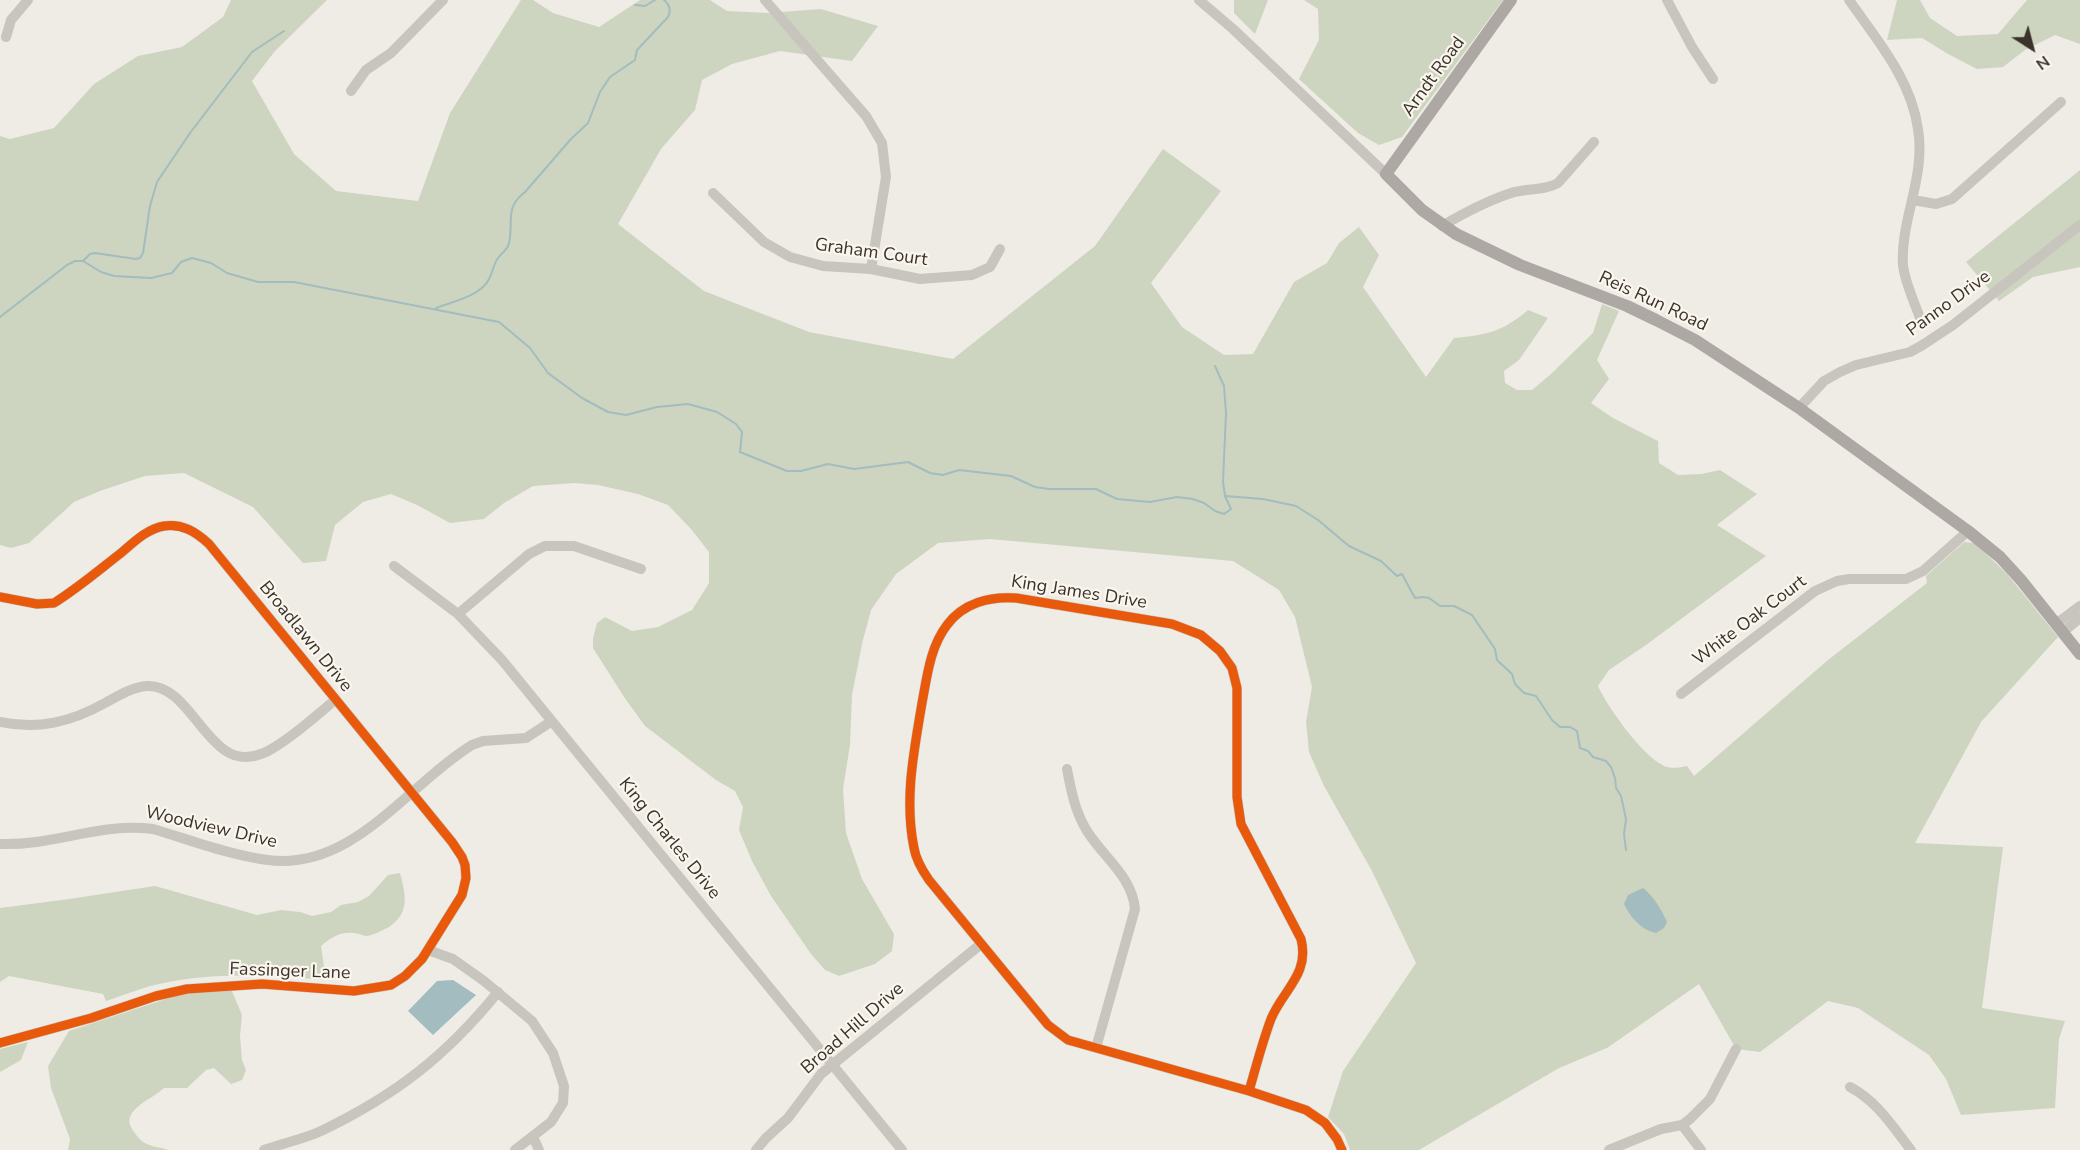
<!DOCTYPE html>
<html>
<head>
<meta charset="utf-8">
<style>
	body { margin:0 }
	#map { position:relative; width:2080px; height:1150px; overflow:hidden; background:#efece5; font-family:"Nunito Sans",sans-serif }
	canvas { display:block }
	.north { position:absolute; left:2002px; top:18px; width:60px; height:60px; -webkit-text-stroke:4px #faf6ee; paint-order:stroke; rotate:144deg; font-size:16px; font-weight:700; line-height:24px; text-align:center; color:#3a322b }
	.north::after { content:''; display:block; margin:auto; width:21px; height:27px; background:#3a322b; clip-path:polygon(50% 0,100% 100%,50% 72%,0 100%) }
</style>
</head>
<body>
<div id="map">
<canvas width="2080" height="1150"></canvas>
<div class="north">N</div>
</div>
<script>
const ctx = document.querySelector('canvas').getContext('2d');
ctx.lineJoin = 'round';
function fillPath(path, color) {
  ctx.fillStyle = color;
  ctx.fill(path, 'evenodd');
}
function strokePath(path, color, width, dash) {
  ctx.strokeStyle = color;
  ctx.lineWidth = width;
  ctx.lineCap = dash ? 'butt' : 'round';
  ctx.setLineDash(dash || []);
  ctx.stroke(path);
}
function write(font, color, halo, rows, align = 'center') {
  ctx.font = font + ' "Nunito Sans",sans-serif';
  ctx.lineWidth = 4.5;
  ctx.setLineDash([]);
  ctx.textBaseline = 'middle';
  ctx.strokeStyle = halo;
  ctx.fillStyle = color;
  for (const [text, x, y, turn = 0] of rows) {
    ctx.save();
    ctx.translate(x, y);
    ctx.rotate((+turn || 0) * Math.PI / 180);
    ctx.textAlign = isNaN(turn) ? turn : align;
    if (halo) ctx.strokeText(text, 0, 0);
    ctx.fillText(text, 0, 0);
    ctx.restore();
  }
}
const green = new Path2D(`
	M 231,0 L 327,0 L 275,51 L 252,81 L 294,154 L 336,191 L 418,201 L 450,113 L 521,0 L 533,0 L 553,13 L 599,27 L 640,0 L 710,0 L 727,11 L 768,13 L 821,9 L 878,26 L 852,61 L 780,51 L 732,64 L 702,80 L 695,110 L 661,149 L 618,224 L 704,291 L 809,332 L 953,359 L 1095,246 L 1163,149 L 1221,191 L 1151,283 L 1182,327 L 1224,355 L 1253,354 L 1294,282 L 1327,263 L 1339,243 L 1359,227 L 1379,255 L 1363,287 L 1426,377 L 1454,338 C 1487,335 1502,332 1528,310 L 1548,318 L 1519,360 L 1504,371 L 1505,383 L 1517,390 L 1532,390 L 1551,374 L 1593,333 L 1602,304 L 1619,311 L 1597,360 L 1609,379 L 1591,403 L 1613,418 L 1658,441 L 1659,463 L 1678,475 L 1701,474 L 1720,470 L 1757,494 L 1717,525 L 1766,556 L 1646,645 L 1609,670 L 1598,686 C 1607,706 1646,762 1668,767 C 1674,769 1682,767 1687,766 L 1694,776 L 1828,660 L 1927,583 L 1926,576 L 1964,542 L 1975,543 L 2007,574 L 2058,637 L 1981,722 L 1915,843 L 2003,847 L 1982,1008 L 2065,1021 L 2059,1039 L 2055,1108 L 1961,1115 L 1946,1079 L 1929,1055 L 1858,1008 L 1828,1001 L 1760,1052 L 1736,1049 L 1699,984 L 1607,1048 L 1559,1068 L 1419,1150 L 1350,1150 L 1344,1134 L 1328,1117 L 1343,1071 L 1416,963 L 1372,871 L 1324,786 L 1309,752 L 1306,722 L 1312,687 L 1295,617 L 1279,590 L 1233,561 L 990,539 L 938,543 L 896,574 L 871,610 L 862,644 L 852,695 L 850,745 L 843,789 L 846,833 L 862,879 L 894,934 L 892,951 L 875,964 L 839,976 L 825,970 L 811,954 L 771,896 L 752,861 L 739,830 L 743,807 L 735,791 L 716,780 L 645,726 L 624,697 L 593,648 L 593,638 L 597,623 L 605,617 L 632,631 L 658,627 L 692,610 L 709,583 L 709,552 L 691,529 L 668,505 L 638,494 L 598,485 L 574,483 L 533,486 L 504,503 L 484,519 L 450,523 L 417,505 L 391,494 L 363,502 L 335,525 L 326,561 L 303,563 L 253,507 L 184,473 L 145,476 L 100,491 L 74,502 L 29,543 L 11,548 L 0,545 L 0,136 L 10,139 L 54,128 L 94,84 L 138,56 L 182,47 L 223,17 Z
	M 1234,0 L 1268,0 L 1255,34 L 1234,13 Z
	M 1304,0 L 1503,0 L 1402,137 L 1379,145 L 1358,133 L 1299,79 L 1319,40 L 1318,9 Z
	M 1897,0 L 1920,0 L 1930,18 L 1957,36 L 1998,34 L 2027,0 L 2080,0 L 2080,44 L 2055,35 L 2025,50 L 2003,67 L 1977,69 L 1948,54 L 1922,38 L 1887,40 Z
	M 2080,170 L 2080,267 L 2033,277 L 1999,301 L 1966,262 Z
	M 400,873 C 406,895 410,913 389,927 C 383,930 374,935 367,936 C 363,936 358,933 354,933 C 341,931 330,938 321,946 L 326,980 C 272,976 217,972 164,983 C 145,986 125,995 106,1001 L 103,994 L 9,976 L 0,982 L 0,908 L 69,899 L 155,886 L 257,915 L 281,910 L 300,912 L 312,916 L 331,912 L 341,905 L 358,902 L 369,896 L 388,875 Z
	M 231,989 L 242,1015 L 240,1036 L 242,1060 L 246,1070 L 242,1080 L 231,1084 L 214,1068 L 206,1070 L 187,1088 L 164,1088 C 153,1099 120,1110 132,1129 C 135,1133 140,1141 145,1143 C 151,1147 161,1147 168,1150 L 68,1150 L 70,1139 L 51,1088 L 48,1066 L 69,1031 L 184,993 Z
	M 28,1042 L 21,1060 L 0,1072 L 0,1049 Z`);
const water = new Path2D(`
	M 1643,888 C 1655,898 1661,909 1667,922 L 1664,928 L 1656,933 C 1641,930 1630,917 1624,904 L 1628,895 Z
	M 453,980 L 476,995 L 433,1035 L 408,1011 L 437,981 Z`);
const stream = new Path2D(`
	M 635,5 L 645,6 L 655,0
	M 83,261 L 90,254 L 95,253 L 136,259 L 140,258 L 143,253 L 150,206 L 157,182 L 190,133 L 252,52 L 284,31
	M 436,308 C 452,302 481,296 489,279 C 493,272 493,265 498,258 C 502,252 508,250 509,243 C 514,221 504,208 525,192 L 571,139 L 588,123 L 600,92 L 610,77 L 635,60 L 637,50 L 668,17 C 671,11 670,5 664,0
	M 0,317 L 67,265 L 75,261 L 83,261 L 101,272 L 114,276 L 151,278 L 172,273 L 181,262 L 192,258 L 211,263 L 227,273 L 258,282 L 294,282 L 499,322 L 530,348 L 548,373 L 582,398 L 608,412 L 626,415 L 657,407 L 688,404 L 717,412 L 736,424 L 742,432 L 740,452 L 787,471 L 801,471 L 828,464 L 854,469 L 908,462 L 930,473 L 943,475 L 959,470 L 1011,476 L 1035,487 L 1049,489 L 1096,489 L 1117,499 L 1150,502 L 1177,497 L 1193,499 L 1204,503 L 1215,511 L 1224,514 L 1231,509 L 1225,496 L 1263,499 L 1296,506 L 1318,520 L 1349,546 L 1381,561 L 1397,576 L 1402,574 L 1415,598 L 1423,597 L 1429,598 L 1440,606 L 1454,606 L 1472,615 L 1495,649 L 1497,660 L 1512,674 L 1515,684 L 1524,693 L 1536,696 L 1552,720 L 1560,727 L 1570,727 L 1577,731 L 1580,748 L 1588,751 L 1593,757 L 1606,761 L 1611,767 L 1615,778 L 1616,788 L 1621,796 L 1626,819 L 1624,834 L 1626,850
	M 1215,366 L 1224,386 L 1226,413 L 1223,482 L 1225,496`);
const minor = new Path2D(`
	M 765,0 L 866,116 L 882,143 L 886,177 L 871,269
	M 1199,0 L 1233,29 L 1386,174
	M 1667,0 L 1692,47 L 1713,79
	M 1849,0 C 1877,40 1911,79 1918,129 C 1926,177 1900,221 1903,265 C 1905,283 1914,301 1920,318
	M 6,37 L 11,20 L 28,0
	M 351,91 L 366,70 L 391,53 L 443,0
	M 713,193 L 764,242 L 790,257 L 823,266 L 871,269 L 920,279 L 972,275 L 990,267 L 1000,249
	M 1913,200 L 1936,204 L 1952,199 L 2061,102
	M 1442,226 C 1464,213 1487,201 1511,193 C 1527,188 1544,191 1558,183 L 1594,142
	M 1799,408 L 1824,381 L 1840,372 L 1856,365 L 1910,352 L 1921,346 L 1953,325 L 2080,225
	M 394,566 L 458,614 L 502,660 L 902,1150
	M 0,597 L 37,604 L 54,603 C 78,588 99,570 121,553 C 134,542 147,529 164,526 C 182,523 196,532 209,544 L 452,842 L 462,857 L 465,865 L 466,878 L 462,895 L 422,959 L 405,976 L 391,985 L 354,991 L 262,984 L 187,989 L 156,996 L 91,1018 L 0,1043
	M 458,614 L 529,554 L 545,546 L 574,546 L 641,569
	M 2056,624 L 2080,606
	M 2063,632 L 2080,618
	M 1681,694 L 1815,591 L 1837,581 L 1849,579 L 1906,579 L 1923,571 L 1968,531
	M 0,722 C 38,730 71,722 105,703 C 118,696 132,687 147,686 C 194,684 208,775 261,754 C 281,747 317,715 335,700
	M 1067,769 C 1071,790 1075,812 1087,831 C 1104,858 1132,876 1135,909 L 1096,1048
	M 0,844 C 54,846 100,822 153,829 C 190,840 230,855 268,860 C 353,871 407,785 472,745 L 483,741 L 526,738 L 552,721
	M 428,950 L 453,959 L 484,981 L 532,1021 L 553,1053 L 564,1086 L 563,1103 L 551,1122 L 515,1150
	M 1850,1087 C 1877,1101 1893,1127 1911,1150
	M 1249,1091 C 1256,1067 1262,1043 1271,1019 C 1283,990 1310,974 1301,939 L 1241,824 L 1237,797 L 1237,688 L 1232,668 L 1220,651 L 1201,635 L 1172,624 L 1016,598 C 990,596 963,603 947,625 C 930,647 927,677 922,703 C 914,751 904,799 914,848 C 916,860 922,870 929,880 L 1048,1025 L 1068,1040 L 1249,1091 L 1306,1110 L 1325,1123 L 1337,1139 L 1342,1150
	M 1682,1125 L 1701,1150
	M 533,1137 L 539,1150
	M 264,1150 C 283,1143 304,1139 321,1131 C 396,1095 446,1056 498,992
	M 756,1150 L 766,1138 L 788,1118 L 821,1074 L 981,944
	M 1609,1150 L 1661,1129 L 1682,1125 L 1690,1119 L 1710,1099 L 1736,1049`);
const major = new Path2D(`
	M 1511,0 L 1386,174 L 1422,210 L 1456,234 L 1520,265 L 1627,306 L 1656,320 L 1695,340 L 1799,408 L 1968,531 L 2000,557 L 2021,580 L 2080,654`);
const cycleway = new Path2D(`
	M 0,597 L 37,604 L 54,603 C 78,588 99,570 121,553 C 134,542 147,529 164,526 C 182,523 196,532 209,544 L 452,842 L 462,857 L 465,865 L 466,878 L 462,895 L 422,959 L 405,976 L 391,985 L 354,991 L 262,984 L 187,989 L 156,996 L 91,1018 L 0,1043
	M 1249,1091 C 1256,1067 1262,1043 1271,1019 C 1283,990 1310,974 1301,939 L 1241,824 L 1237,797 L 1237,688 L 1232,668 L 1220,651 L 1201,635 L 1172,624 L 1016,598 C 990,596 963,603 947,625 C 930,647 927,677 922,703 C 914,751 904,799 914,848 C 916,860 922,870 929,880 L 1048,1025 L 1068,1040 L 1249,1091 L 1306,1110 L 1325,1123 L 1337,1139 L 1342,1150`);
const streetNames = [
	["Arndt Road",1434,77,-54],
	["Graham Court",871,253,8],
	["Reis Run Road",1653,302,25],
	["Panno Drive",1949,304,-36],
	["King James Drive",1079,593,9],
	["White Oak Court",1750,621,-37],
	["Broadlawn Drive",305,637,51],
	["Woodview Drive",211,828,13],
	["King Charles Drive",669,839,51],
	["Fassinger Lane",290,972,2],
	["Broad Hill Drive",853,1029,-41]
];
fillPath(green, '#cdd5c0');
fillPath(water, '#a2bcbf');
strokePath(stream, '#a2bcbf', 2);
strokePath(minor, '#c8c4be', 10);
strokePath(major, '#ada8a3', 12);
strokePath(cycleway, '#e8590c', 9);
write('18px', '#3a322b', '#faf6ee', streetNames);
</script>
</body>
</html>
